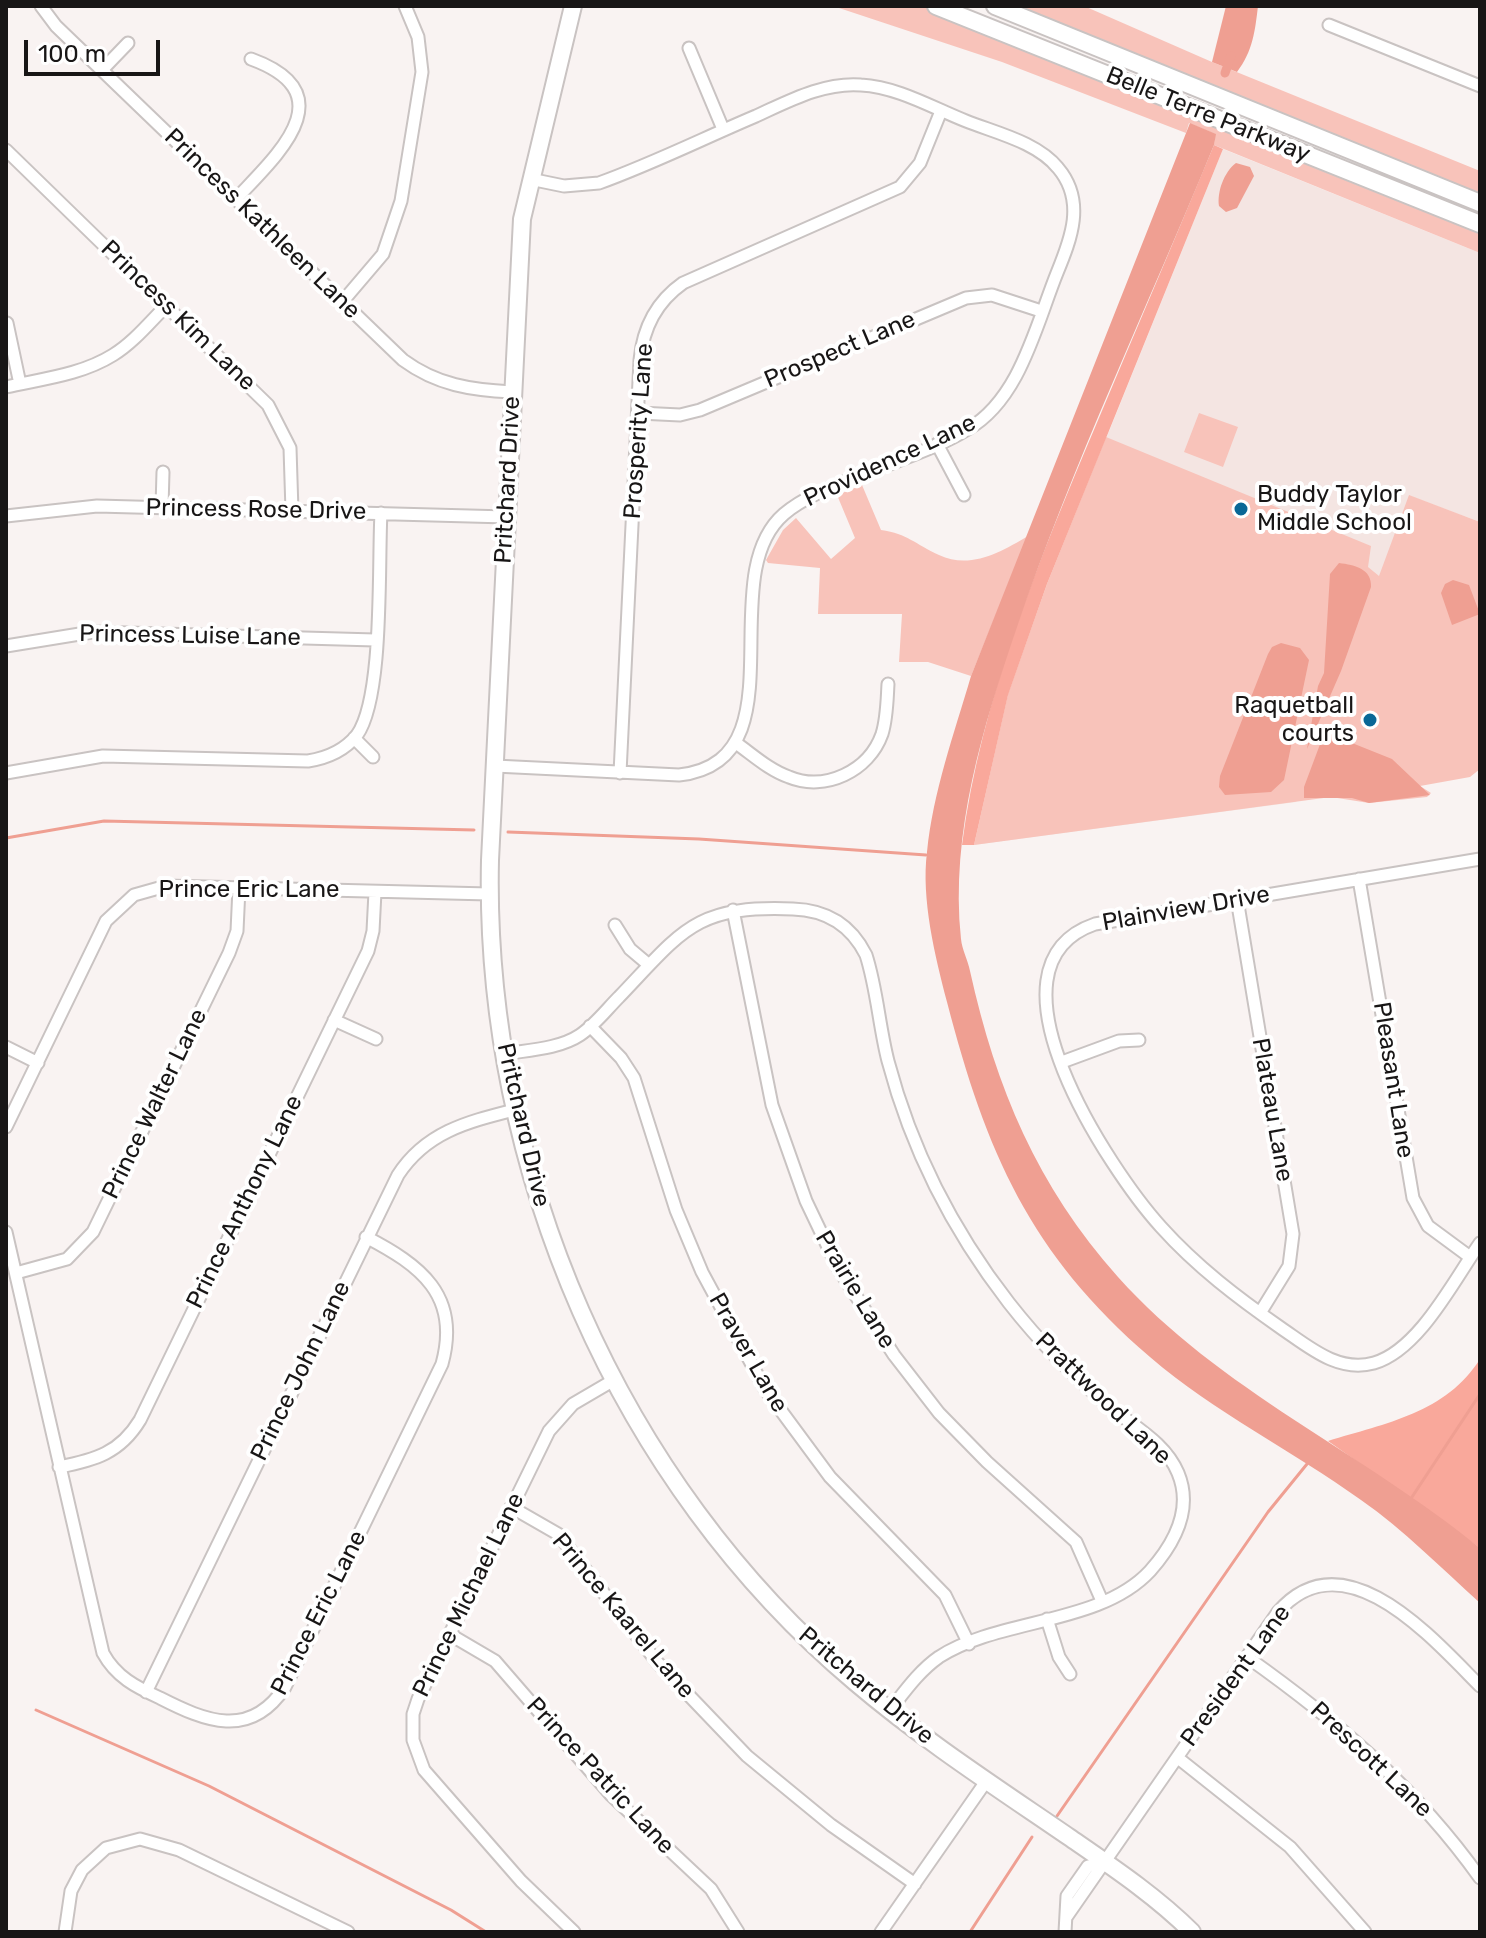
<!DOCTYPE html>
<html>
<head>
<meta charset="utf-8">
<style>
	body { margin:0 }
	#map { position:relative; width:1486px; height:1938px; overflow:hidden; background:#f9f3f2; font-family:Rubik,sans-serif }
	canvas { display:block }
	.frame { position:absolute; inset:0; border:8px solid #181616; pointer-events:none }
	.scale { position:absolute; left:24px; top:40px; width:136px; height:36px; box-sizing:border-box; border:4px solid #181616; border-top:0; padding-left:10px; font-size:24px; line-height:28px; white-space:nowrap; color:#181616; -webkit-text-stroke:6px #fff; paint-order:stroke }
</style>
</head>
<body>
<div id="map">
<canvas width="1486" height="1938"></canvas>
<div class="frame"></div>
<div class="scale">100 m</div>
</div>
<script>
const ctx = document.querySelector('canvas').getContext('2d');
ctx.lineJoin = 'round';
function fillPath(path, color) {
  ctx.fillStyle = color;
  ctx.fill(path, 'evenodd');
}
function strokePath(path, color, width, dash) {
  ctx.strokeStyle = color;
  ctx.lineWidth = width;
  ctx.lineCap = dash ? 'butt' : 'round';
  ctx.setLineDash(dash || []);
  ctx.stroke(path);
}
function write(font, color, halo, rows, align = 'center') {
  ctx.font = font + ' Rubik,sans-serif';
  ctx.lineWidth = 8;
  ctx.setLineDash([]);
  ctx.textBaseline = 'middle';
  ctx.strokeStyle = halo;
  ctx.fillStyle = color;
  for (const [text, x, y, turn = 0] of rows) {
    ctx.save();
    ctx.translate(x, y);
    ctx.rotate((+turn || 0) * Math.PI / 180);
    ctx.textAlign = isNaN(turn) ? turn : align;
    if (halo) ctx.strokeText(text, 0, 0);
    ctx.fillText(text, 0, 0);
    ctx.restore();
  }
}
const built = new Path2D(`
	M 1223,149 L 1480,253 L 1480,522 L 1410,496 L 1296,802 L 974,845 L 1047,585 Z`);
const green = new Path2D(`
	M 833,6 L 923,6 L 1312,161 L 1315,168 L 1480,234 L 1480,253 L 1214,145 L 1215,134 L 1189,123 L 1186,133 L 1002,62 Z
	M 1009,6 L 1084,6 L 1212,62 L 1480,171 L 1480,196 Z
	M 1199,413 L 1238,427 L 1223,467 L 1184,452 Z
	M 1106,437 L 1371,546 L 1368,567 L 1379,576 L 1409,495 L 1480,522 L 1480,769 L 1470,777 L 1420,786 L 1431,793 L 1427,797 L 1369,803 L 1331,797 L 974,845 L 1008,694 L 1047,584 Z
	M 862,485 L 881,530 C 908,534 915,544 939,555 C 970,570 1001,552 1028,536 L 971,676 L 928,662 L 899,662 L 902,614 L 818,614 L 820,568 L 768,563 L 766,560 L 783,530 L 796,518 L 831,559 L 855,538 L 837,495 Z`);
const forest = new Path2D(`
	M 1214,145 L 1223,149 L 1047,584 L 1008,695 L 974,845 L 962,845 C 981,699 1039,560 1096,425 C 1135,332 1175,239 1214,145 Z
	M 1480,1359 L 1480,1548 L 1328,1441 C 1386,1423 1446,1413 1480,1359 Z`);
const water = new Path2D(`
	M 1226,6 L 1258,6 C 1255,31 1253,51 1237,72 L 1212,62 Z
	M 1190,123 L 1216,134 L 1214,145 C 1148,306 1073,463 1017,627 C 983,727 950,832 961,939 C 962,950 968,960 970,971 C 996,1088 1037,1186 1118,1277 C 1219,1390 1364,1453 1480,1548 L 1480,1603 C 1441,1568 1404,1530 1361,1500 C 1293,1451 1214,1412 1150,1357 C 1030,1254 986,1152 947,1002 C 935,956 921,899 927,852 C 933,792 954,734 971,676 Z
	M 1236,163 L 1250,167 L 1254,176 L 1237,208 L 1226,212 L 1219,206 C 1217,192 1224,172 1236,163 Z
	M 1339,563 C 1355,565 1372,569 1371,587 L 1341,671 L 1307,749 L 1318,686 L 1324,673 L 1330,574 Z
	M 1453,580 L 1469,585 L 1480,614 L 1452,625 L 1441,593 L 1445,584 Z
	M 1281,643 L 1300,648 L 1309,660 L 1284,780 L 1271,792 L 1225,795 L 1219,787 L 1220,776 L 1268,654 L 1272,647 Z
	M 1332,735 L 1392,759 L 1430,795 L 1369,803 L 1352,798 L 1304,798 L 1304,787 L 1322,739 Z`);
const stream = new Path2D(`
	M 508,832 L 699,839 L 926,855
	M 6,838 L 104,821 L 474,830
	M 1412,1497 L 1480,1394
	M 36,1710 L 209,1786 L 451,1910 L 486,1932
	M 1057,1816 L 1268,1512 L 1307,1464
	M 970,1932 L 1032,1837`);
const canal = new Path2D(`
	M 1225,73 L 1231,56`);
const street = new Path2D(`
	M 41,6 L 56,26 L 403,360 C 437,385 471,390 512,392
	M 1329,25 L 1480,86
	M 689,48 L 723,129
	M 102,70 L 128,43
	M 6,150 L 268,405 L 290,448 L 292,511
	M 236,199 C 276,156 347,94 251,59
	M 343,301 L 383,254 L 401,201 L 422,72 L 418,37 L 405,6
	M 7,323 L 20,384
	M 6,387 C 41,379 81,375 113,355 C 133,343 150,322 167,305
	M 639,413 L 680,415 L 700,410 L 966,298 L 992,295 L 1041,311
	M 937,444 L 964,495
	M 162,507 L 163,472
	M 6,516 L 97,506 L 507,517
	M 6,646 L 92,632 L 375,640
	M 354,738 L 373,757
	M 736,743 C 753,755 769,770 789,777 C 825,792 869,771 882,734 C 887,718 887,701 888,684
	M 495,766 L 679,775 C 804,761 710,578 784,514 C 809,493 843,483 872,471 C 904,458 939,447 968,429 C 1020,399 1036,325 1057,273 C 1071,239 1086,201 1058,168 C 1037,142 996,133 966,121 C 933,108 898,87 861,85 C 824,82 789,101 756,116 C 704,138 652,164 599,183 L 564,186 L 530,179
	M 6,773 L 103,756 L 308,761 C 327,758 345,750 357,735 C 384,697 378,564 381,513
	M 620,773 L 640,360 C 643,328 656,302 683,283 L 900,187 L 920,163 L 941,111
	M 1480,859 L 1095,924 C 973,966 1111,1172 1161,1227 C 1197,1267 1238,1298 1281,1328 C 1309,1347 1338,1373 1374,1363 C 1419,1350 1454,1280 1480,1243
	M 1359,879 L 1413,1198 L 1428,1226 L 1470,1257
	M 1237,899 L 1293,1234 L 1289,1266 L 1260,1313
	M 733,910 L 772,1105 L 806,1201 L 838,1268 L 894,1355 L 939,1413 L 987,1462 L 1076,1542 L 1102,1601
	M 615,925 L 630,949 L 649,965
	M 334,1020 L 376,1039
	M 590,1026 L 621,1058 L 634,1078 L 676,1210 L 702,1272 L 765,1389 L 830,1477 L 945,1595 L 969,1644
	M 6,1047 L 38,1063
	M 504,1054 C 528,1050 559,1049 580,1035 C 595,1025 607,1009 619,997 C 683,930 695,905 793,909 C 826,910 851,925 866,955 C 877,989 879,1026 888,1061 C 911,1148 953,1231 1009,1303 C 1038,1340 1073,1376 1109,1406 C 1134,1427 1165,1442 1178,1473 C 1193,1509 1174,1544 1150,1571 C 1100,1625 999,1618 939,1657 C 919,1671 905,1691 890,1710
	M 1062,1062 L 1119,1041 L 1139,1040
	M 6,1127 L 106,921 L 134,895 L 166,886 L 489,894
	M 6,1232 L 103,1653 C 116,1677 136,1687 160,1698 C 205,1721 250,1740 285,1687 L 442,1364 C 461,1295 420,1265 366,1237
	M 16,1273 L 67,1259 L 93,1232 L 229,953 L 237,931 L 239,888
	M 59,1467 C 95,1460 120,1453 140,1420 L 368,951 L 373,931 L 375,892
	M 511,1507 L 558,1534 L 657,1662 L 747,1756 L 831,1825 L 915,1884
	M 1047,1619 L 1059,1657 L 1070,1674
	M 449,1634 L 495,1661 L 611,1795 L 711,1889 L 738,1932
	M 1247,1657 C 1336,1720 1416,1788 1480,1878
	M 146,1692 L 398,1175 C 426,1132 467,1122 514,1110
	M 1178,1758 L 1290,1847 L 1365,1932
	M 1067,1916 L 1278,1612 C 1344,1536 1432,1638 1480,1686
	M 65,1932 L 71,1891 L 82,1870 L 106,1848 L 140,1839 L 179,1850 L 348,1932
	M 574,1932 L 521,1881 L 424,1770 L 413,1740 L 413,1714 L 418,1699 L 549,1431 L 573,1404 L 614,1380
	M 881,1932 L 987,1780
	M 1065,1932 L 1067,1896 L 1088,1866 L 1105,1862`);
const secondary = new Path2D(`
	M 573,6 L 522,219 L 490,860 C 483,1168 618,1482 855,1682 C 922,1739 996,1787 1069,1837 C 1111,1866 1156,1896 1192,1932
	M 936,6 L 1480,224
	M 995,6 L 1480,203`);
const markers = [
	[1241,509,8,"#0a6796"],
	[1370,720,8,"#0a6796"]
];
const streetNames = [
	["Belle Terre Parkway",1208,115,22],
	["Princess Kathleen Lane",262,224,44],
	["Princess Kim Lane",178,316,44],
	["Prospect Lane",840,350,-23],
	["Prosperity Lane",639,431,-86],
	["Providence Lane",890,461,-25],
	["Pritchard Drive",508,480,-87],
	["Princess Rose Drive",256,510,1],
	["Princess Luise Lane",190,636,1],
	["Prince Eric Lane",249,890],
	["Plainview Drive",1186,909,-10],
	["Pleasant Lane",1393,1080,81],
	["Prince Walter Lane",155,1104,-64],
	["Plateau Lane",1272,1110,80],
	["Pritchard Drive",523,1125,77],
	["Prince Anthony Lane",245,1202,-64],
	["Prairie Lane",855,1290,59],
	["Praver Lane",748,1353,60],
	["Prince John Lane",301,1371,-64],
	["Prattwood Lane",1103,1399,44],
	["Prince Michael Lane",469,1595,-64],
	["Prince Eric Lane",319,1613,-63],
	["Prince Kaarel Lane",623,1616,50],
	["President Lane",1236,1676,-54],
	["Pritchard Drive",866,1686,40],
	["Prescott Lane",1371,1760,43],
	["Prince Patric Lane",600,1776,47]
];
const poiNames = [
	["Buddy Taylor",1257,495],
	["Middle School",1257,523],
	["Raquetball",1354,706,"right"],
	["courts",1354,734,"right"]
];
fillPath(built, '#f4e5e2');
fillPath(green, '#f8c3ba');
fillPath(forest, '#f9a89b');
fillPath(water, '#ef9f92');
strokePath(stream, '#ef9f92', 3);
strokePath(canal, '#ef9f92', 9);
strokePath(street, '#c9c3c2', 15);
strokePath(secondary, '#c9c3c2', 20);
strokePath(street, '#fff', 11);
strokePath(secondary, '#fff', 16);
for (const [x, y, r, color] of markers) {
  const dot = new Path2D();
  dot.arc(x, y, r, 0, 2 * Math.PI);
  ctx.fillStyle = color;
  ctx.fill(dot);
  strokePath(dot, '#fff', 3);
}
write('24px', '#181616', '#fff', streetNames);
write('24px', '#181616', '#fff', poiNames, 'left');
</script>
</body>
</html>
